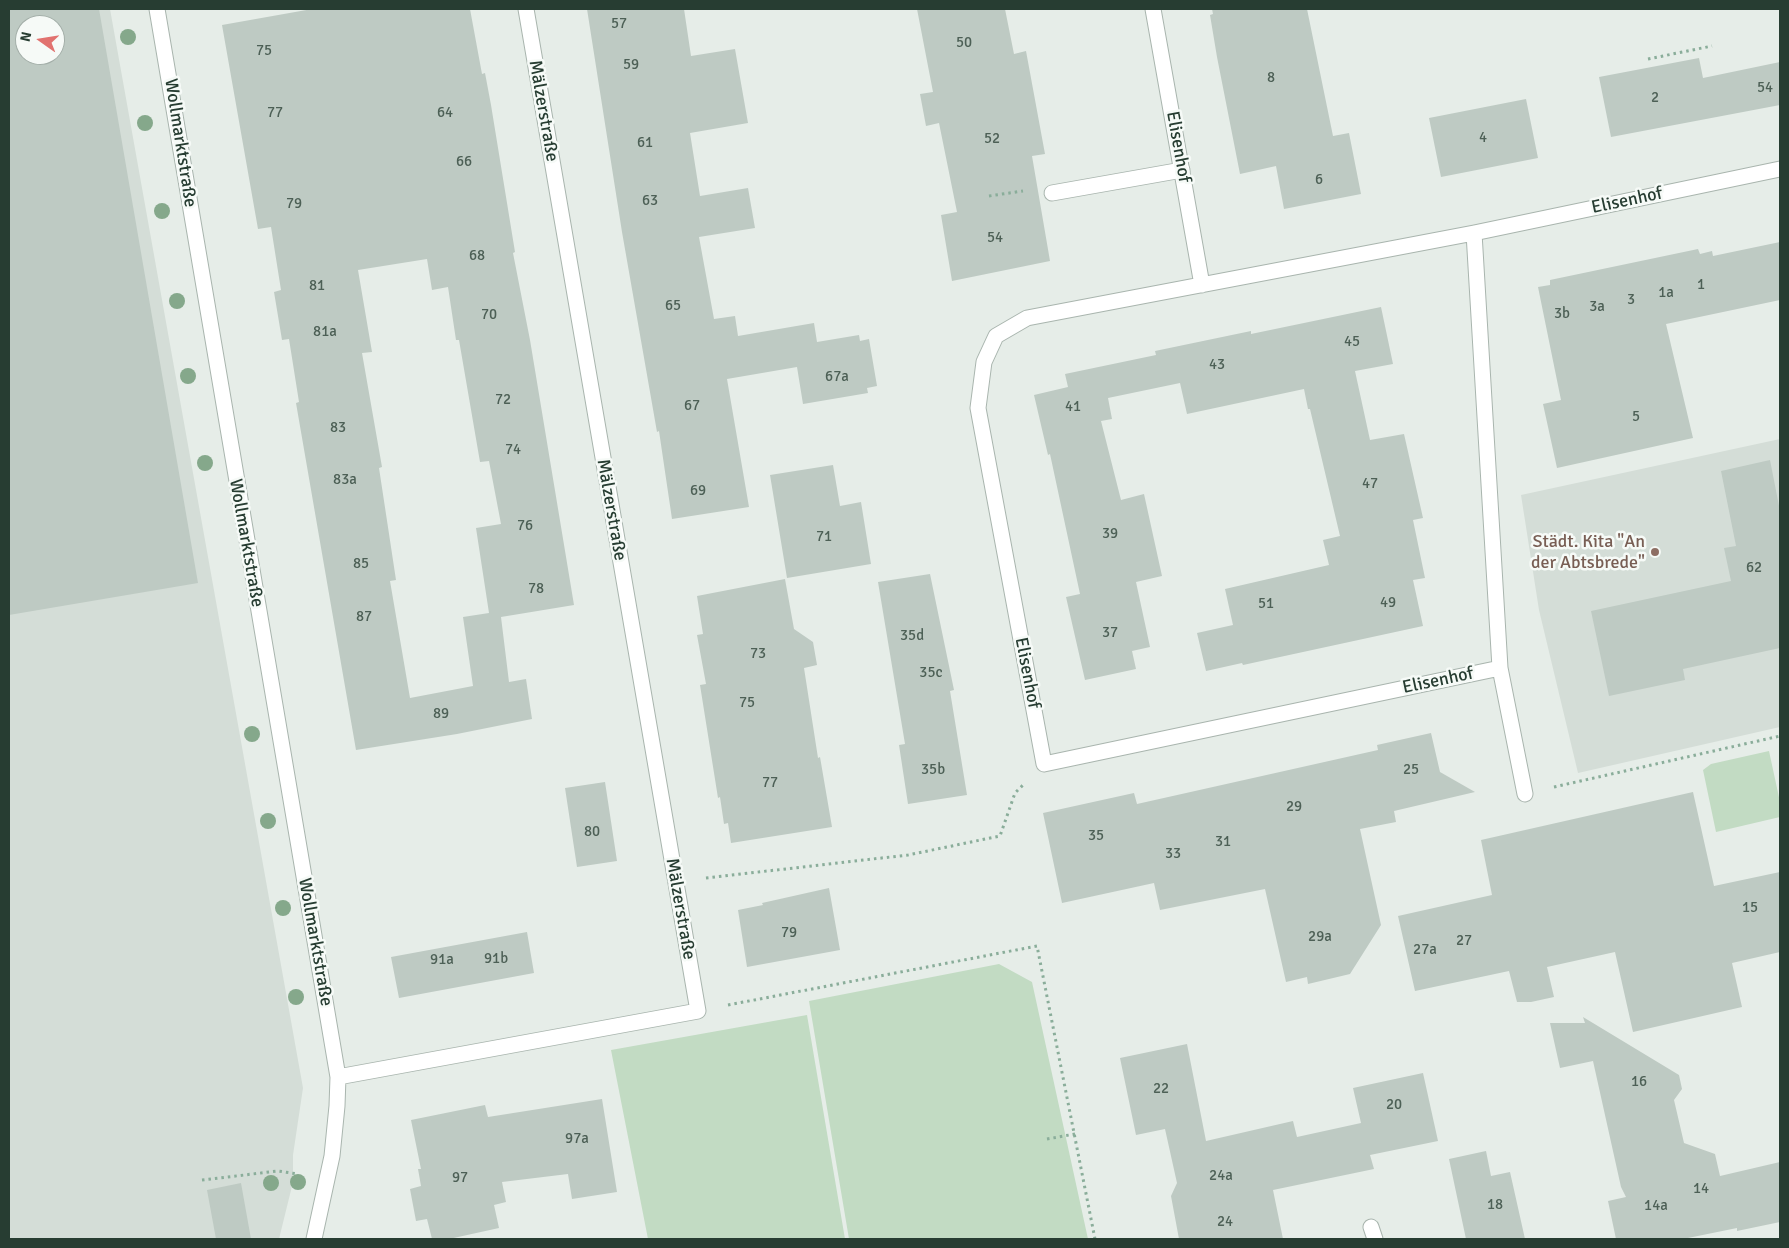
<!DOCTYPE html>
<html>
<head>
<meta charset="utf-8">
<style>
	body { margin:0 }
	#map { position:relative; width:1789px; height:1248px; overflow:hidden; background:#e6ede8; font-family:Signika,sans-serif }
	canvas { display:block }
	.frame { position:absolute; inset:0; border:10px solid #273d32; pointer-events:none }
	.north { position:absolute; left:15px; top:15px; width:50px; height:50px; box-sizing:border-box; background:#f6faf7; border:1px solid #a3aea8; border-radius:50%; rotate:283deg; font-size:14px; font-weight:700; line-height:20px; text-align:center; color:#273d32 }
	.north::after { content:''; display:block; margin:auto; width:18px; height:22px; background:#e1726f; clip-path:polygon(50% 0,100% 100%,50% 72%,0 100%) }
</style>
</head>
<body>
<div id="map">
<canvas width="1789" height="1248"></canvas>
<div class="frame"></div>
<div class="north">N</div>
</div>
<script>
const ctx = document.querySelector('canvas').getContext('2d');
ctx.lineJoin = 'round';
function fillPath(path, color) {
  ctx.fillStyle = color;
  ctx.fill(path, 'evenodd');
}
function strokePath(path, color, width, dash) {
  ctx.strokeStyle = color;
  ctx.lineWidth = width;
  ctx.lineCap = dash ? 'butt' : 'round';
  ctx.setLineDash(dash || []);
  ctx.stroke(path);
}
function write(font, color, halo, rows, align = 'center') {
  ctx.font = font + ' Signika,sans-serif';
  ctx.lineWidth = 5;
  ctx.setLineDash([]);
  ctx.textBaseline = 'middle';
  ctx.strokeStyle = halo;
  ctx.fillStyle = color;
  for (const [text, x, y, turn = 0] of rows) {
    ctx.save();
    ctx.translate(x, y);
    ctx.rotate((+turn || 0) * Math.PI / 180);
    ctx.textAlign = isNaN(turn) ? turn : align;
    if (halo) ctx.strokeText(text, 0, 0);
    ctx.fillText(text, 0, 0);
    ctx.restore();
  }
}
const built = new Path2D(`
	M 9,9 L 110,9 L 303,1088 L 293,1155 L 293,1182 L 279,1239 L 9,1239 ZM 25,25 L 55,25 L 55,55 L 25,55 Z
	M 1780,439 L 1780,727 L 1578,773 L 1539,610 L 1521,495 Z`);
const green = new Path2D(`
	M 1769,751 L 1780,802 L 1780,817 L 1716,832 L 1703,770 L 1711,764 Z
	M 999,964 L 1032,982 L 1088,1239 L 849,1239 L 809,1001 Z
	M 807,1015 L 845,1239 L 648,1239 L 611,1050 Z`);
const building = new Path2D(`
	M 9,9 L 99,9 L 198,583 L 9,615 ZM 25,25 L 55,25 L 55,55 L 25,55 Z
	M 312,9 L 470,9 L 482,74 L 485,73 L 491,105 L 515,252 L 513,253 L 530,340 L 574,605 L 501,617 L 509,682 L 526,679 L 532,719 L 457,734 L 356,750 L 296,403 L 299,402 L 289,339 L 282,340 L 274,292 L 281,290 L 271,227 L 258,229 L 222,25 ZM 427,259 L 432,290 L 448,287 L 456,340 L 459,340 L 480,462 L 489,461 L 501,524 L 476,528 L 489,613 L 463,617 L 473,686 L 410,698 L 390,581 L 396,580 L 379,468 L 382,467 L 362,353 L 372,352 L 358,270 Z
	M 587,9 L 684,9 L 691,56 L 735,49 L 748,123 L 690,133 L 700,196 L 748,188 L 755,228 L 699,237 L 714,319 L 735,316 L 738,336 L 814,323 L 817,342 L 859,335 L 860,341 L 869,339 L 877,386 L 867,388 L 868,393 L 803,404 L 797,367 L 727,379 L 749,507 L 672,519 L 659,431 L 657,432 L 622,232 Z
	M 917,9 L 1005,9 L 1014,54 L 1026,51 L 1045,154 L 1032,156 L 1050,261 L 952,281 L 941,215 L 957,212 L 939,123 L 926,126 L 920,94 L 933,92 Z
	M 1212,9 L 1307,9 L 1333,136 L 1349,133 L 1361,194 L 1284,209 L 1276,166 L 1240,174 L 1217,57 L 1210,15 L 1213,14 Z
	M 1699,58 L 1703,78 L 1780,62 L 1780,105 L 1611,137 L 1599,77 Z
	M 1526,99 L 1538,158 L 1441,177 L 1429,118 Z
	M 1780,242 L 1780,300 L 1666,324 L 1693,438 L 1557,468 L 1543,404 L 1561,400 L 1538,287 L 1550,285 L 1550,280 L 1698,249 L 1700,254 L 1712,251 L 1713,256 Z
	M 1381,307 L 1393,364 L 1355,371 L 1370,440 L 1404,434 L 1423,518 L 1413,520 L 1425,578 L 1413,580 L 1423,626 L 1243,665 L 1242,663 L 1206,671 L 1197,633 L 1233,625 L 1225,589 L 1329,565 L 1323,540 L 1340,536 L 1310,409 L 1308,409 L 1304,389 L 1187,414 L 1180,383 L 1108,398 L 1112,419 L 1101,421 L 1121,500 L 1144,494 L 1162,576 L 1136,582 L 1150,647 L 1132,651 L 1136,669 L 1085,680 L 1066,597 L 1080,594 L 1050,454 L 1048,455 L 1034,395 L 1068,387 L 1065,374 L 1156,355 L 1155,351 L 1251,331 L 1251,334 Z
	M 1770,460 L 1780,511 L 1780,648 L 1683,669 L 1685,680 L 1609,696 L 1591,611 L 1731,581 L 1724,548 L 1736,546 L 1721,471 Z
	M 833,465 L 840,506 L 861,502 L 871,564 L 787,578 L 770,475 Z
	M 930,574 L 954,690 L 950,691 L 967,795 L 908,804 L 899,745 L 905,744 L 878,582 Z
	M 785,579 L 794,629 L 813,642 L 817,665 L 804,668 L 818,758 L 820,757 L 832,827 L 731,843 L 728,823 L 724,824 L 720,797 L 718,798 L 700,685 L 706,684 L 697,635 L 703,634 L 697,596 Z
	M 1431,733 L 1440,772 L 1475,792 L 1394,811 L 1396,822 L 1360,829 L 1381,925 L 1350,974 L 1308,984 L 1307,977 L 1286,982 L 1265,889 L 1160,910 L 1154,883 L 1062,903 L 1043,813 L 1134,793 L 1137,804 L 1378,750 L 1377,745 Z
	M 605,782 L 617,861 L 577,867 L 565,788 Z
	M 1693,792 L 1714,886 L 1780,872 L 1780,952 L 1732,963 L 1742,1007 L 1633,1032 L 1615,952 L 1547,967 L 1554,997 L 1531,1002 L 1517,1002 L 1509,971 L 1415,991 L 1398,916 L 1492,895 L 1481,840 Z
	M 829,888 L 840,950 L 747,967 L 738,910 L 763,905 L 762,903 Z
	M 527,932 L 534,973 L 399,998 L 391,957 Z
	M 1583,1017 L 1679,1075 L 1682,1089 L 1674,1100 L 1684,1143 L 1715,1154 L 1720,1176 L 1780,1162 L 1780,1222 L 1737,1231 L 1737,1228 L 1683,1239 L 1616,1239 L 1608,1201 L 1626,1197 L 1621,1187 L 1593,1061 L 1560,1068 L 1550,1023 L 1585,1023 Z
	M 1187,1044 L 1206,1141 L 1293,1121 L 1297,1137 L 1361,1123 L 1353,1088 L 1423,1073 L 1438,1141 L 1370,1155 L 1374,1169 L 1273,1190 L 1283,1239 L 1179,1239 L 1171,1196 L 1177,1183 L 1165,1129 L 1136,1135 L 1120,1058 Z
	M 602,1099 L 617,1192 L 572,1199 L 568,1174 L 502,1182 L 506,1202 L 494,1205 L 499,1228 L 449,1239 L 432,1239 L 427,1219 L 416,1221 L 410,1189 L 421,1186 L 418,1169 L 421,1169 L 411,1120 L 485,1105 L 488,1117 Z
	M 1486,1151 L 1491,1176 L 1510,1172 L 1525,1239 L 1466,1239 L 1449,1159 Z
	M 241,1183 L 251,1239 L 216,1239 L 207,1190 Z`);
const path = new Path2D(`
	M 1648,59 L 1712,46
	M 989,196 L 1023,191
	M 1554,787 L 1780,736
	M 706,878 L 908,855 L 1000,836 L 1015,793 L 1024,784
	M 728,1005 L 1037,946 L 1095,1239
	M 1047,1139 L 1075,1134
	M 202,1180 L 278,1171 L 298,1174`);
const service = new Path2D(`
	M 1052,193 L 1182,170`);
const minor = new Path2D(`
	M 157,9 L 338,1077 L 337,1106 L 332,1156 L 314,1239
	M 1153,9 L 1202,285
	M 1474,233 L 1500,668 L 1525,794
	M 1500,668 L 1044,764 L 978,408 L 984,362 L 996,336 L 1027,318 L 1474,233 L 1780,169
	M 338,1077 L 698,1011 L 526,9
	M 1371,1227 L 1375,1239`);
const trees = [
	[128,37],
	[145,123],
	[162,211],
	[177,301],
	[188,376],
	[205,463],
	[252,734],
	[268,821],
	[283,908],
	[296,997],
	[298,1182],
	[271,1183]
];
const markers = [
	[1655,552,5,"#8d6e63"]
];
const numberNames = [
	["57",619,24],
	["50",964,43],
	["75",264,51],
	["59",631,65],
	["8",1271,78],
	["54",1765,88],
	["2",1655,98],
	["77",275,113],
	["64",445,113],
	["4",1483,138],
	["52",992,139],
	["61",645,143],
	["66",464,162],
	["6",1319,180],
	["63",650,201],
	["79",294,204],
	["54",995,238],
	["68",477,256],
	["1",1701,285],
	["81",317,286],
	["1a",1666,293],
	["3",1631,300],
	["65",673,306],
	["3a",1597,307],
	["3b",1562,314],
	["70",489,315],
	["81a",325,332],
	["45",1352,342],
	["43",1217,365],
	["67a",837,377],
	["72",503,400],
	["67",692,406],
	["41",1073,407],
	["5",1636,417],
	["83",338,428],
	["74",513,450],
	["83a",345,480],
	["47",1370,484],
	["69",698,491],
	["76",525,526],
	["39",1110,534],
	["71",824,537],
	["85",361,564],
	["62",1754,568],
	["78",536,589],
	["49",1388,603],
	["51",1266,604],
	["87",364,617],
	["37",1110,633],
	["35d",912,636],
	["73",758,654],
	["35c",931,673],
	["75",747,703],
	["89",441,714],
	["35b",933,770],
	["25",1411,770],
	["77",770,783],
	["29",1294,807],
	["80",592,832],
	["35",1096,836],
	["31",1223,842],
	["33",1173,854],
	["15",1750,908],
	["79",789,933],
	["29a",1320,937],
	["27",1464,941],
	["27a",1425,950],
	["91b",496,959],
	["91a",442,960],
	["16",1639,1082],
	["22",1161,1089],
	["20",1394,1105],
	["97a",577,1139],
	["24a",1221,1176],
	["97",460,1178],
	["14",1701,1189],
	["18",1495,1205],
	["14a",1656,1206],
	["24",1225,1222]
];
const streetNames = [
	["Mälzerstraße",543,111,80],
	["Wollmarktstraße",180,143,81],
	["Elisenhof",1178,147,80],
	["Elisenhof",1627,201,-12],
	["Mälzerstraße",611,510,80],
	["Wollmarktstraße",246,543,80],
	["Elisenhof",1027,673,79],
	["Elisenhof",1438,681,-12],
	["Mälzerstraße",680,909,80],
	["Wollmarktstraße",315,942,80]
];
const educationNames = [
	["Städt. Kita \"An",1645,542],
	["der Abtsbrede\"",1645,563]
];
fillPath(built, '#d4ddd7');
fillPath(green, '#c2dbc3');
fillPath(building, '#becac3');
strokePath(service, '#a9b5ae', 17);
strokePath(minor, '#a9b5ae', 17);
strokePath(path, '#8aad9a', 3, [2.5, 4]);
strokePath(service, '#fff', 15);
strokePath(minor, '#fff', 15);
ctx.fillStyle = '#85a88b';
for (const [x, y] of trees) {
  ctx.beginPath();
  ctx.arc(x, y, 8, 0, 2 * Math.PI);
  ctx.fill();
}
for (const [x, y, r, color] of markers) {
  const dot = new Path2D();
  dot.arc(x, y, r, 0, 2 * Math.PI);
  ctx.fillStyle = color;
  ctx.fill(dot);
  strokePath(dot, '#f6faf7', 2);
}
write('15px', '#4d6056', null, numberNames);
write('18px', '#273d32', '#f6faf7', streetNames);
write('18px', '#785e54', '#f6faf7', educationNames, 'right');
</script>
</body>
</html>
